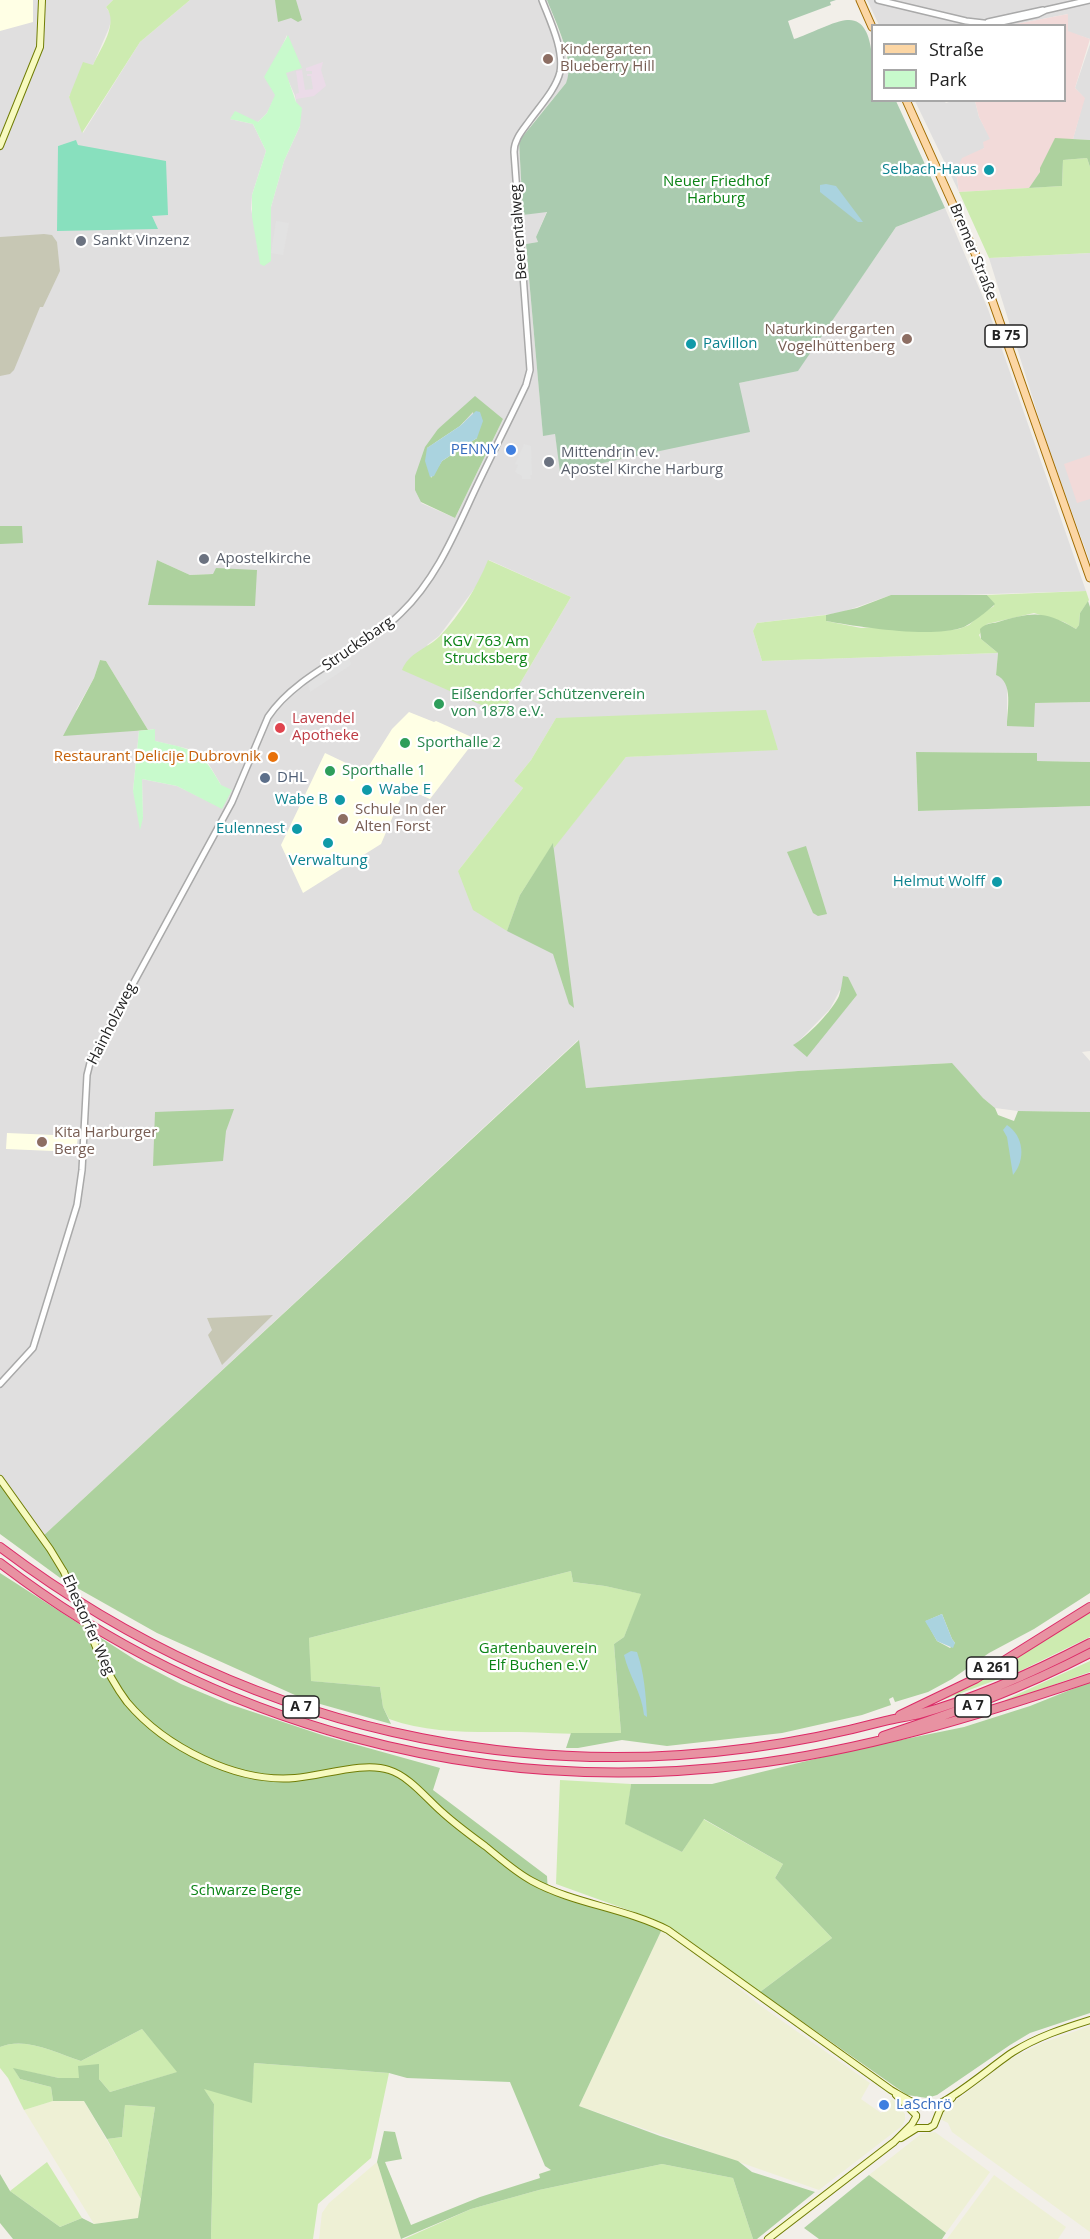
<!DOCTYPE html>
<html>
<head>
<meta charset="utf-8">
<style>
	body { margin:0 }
	#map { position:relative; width:1090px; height:2239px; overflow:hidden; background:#f2efe9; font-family:"Open Sans",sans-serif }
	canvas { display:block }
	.legend { position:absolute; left:871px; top:24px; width:195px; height:78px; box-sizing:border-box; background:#fff; border:2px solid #a7a7a7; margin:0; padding:8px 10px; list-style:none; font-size:18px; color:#222 }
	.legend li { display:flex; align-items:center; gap:12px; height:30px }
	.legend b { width:30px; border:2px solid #a7a7a7 }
</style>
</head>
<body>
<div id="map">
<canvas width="1090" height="2239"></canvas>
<ul class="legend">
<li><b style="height:8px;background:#fcd6a4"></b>Straße</li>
<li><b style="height:16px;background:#c8facc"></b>Park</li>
</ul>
</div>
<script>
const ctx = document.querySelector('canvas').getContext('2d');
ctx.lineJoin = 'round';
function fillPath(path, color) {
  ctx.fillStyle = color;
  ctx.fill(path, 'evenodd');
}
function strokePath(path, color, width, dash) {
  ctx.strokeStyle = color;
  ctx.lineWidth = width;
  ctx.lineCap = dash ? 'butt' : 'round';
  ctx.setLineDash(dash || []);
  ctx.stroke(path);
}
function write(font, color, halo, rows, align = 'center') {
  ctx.font = font + ' "Open Sans",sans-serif';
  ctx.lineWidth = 4.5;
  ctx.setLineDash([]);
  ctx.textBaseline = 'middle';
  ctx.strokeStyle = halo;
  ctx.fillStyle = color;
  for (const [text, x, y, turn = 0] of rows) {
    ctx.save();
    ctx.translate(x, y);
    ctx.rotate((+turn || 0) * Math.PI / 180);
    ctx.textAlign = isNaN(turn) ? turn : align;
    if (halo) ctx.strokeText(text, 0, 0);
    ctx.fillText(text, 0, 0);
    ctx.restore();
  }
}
const residential = new Path2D(`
	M 0,0 L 113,0 L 106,7 L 112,17 L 109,28 L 93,65 L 69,96 L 83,133 L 140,42 L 190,0 L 547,0 L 563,42 L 570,75 L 566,83 L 519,140 L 523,215 L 547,211 L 536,237 L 538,242 L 526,244 L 543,435 L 555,434 L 561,472 L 739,383 L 798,370 L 896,227 L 945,208 L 988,309 L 1086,591 L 929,596 L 891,595 L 840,613 L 757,623 L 753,631 L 762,661 L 998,653 L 996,675 L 1003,677 L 1007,685 L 1007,726 L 1034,703 L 1090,702 L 1090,762 L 1037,761 L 1037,753 L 916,752 L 918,811 L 1090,806 L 1090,1051 L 1082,1052 L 1090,1061 L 1090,1112 L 1018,1111 L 995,1108 L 983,1098 L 951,1063 L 798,1071 L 586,1088 L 578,1040 L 42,1537 L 0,1481 ZM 287,35 L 285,73 L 295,96 L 300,126 L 284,161 L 271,207 L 271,261 L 258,242 L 251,209 L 252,195 L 266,151 L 253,124 L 230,119 L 258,122 L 267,113 L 276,95 L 279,53 ZM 76,141 L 78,145 L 168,215 L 151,215 L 58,146 ZM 503,419 L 455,518 L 421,503 L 438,429 L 447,423 ZM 157,560 L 190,575 L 213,574 L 255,605 L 217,605 ZM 489,560 L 571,597 L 502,714 L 427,645 L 439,636 L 478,584 ZM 100,660 L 106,661 L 148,730 L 155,729 L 155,741 L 189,749 L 207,761 L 221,785 L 222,808 L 177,786 L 142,779 L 143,818 L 133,791 L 139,731 L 76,710 L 94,678 ZM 556,718 L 778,749 L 626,757 L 554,847 L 520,895 L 458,871 L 523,788 L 514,781 L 531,760 ZM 840,990 L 857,995 L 806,1056 L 797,1043 L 830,1009 Z
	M 867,0 L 1090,0 L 1090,39 L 1068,32 L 1068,14 L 1011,25 L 879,25 Z
	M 1090,44 L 1090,140 L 1073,139 L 1084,98 L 1075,88 Z
	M 915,101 L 944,101 L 946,103 L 952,101 L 975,101 L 979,117 L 991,139 L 984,148 L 956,171 L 959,192 Z
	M 1090,253 L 1090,562 L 1046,441 L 989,258 Z`);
const commercial = new Path2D(`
	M 1068,14 L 1068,31 L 1090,39 L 1075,88 L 1085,98 L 1073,139 L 1055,139 L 1040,172 L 1029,188 L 959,192 L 956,171 L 962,158 L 984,148 L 983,142 L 990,139 L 979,117 L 975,101 L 1064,100 L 1064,26 L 1011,25 Z
	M 1090,455 L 1090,499 L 1077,503 L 1064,464 Z`);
const industrial = new Path2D(`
	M 323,62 L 321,70 L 326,86 L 314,96 L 296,99 L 296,94 L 299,93 L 296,71 L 302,70 L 305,90 L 313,89 L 311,76 L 307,76 L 307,74 L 312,74 L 312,71 L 306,71 L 306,68 Z`);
const education = new Path2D(`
	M 0,0 L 33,0 L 33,22 L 0,31 Z
	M 409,712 L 434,722 L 436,721 L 476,739 L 430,799 L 405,788 L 381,844 L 303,893 L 281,845 L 325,753 L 365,772 L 392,729 Z
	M 7,1133 L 78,1136 L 76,1152 L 6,1149 Z`);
const construction = new Path2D(`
	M 44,234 L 52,235 L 57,242 L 60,271 L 43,307 L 40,307 L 14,370 L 10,374 L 0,376 L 0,237 Z
	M 273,1315 L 222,1365 L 208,1335 L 212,1330 L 207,1318 Z`);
const farmland = new Path2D(`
	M 663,1927 L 761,2006 L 870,2083 L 861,2099 L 881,2113 L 892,2099 L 898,2104 L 905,2114 L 905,2120 L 902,2126 L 819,2190 L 579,2106 Z
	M 1090,2026 L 1090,2232 L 952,2132 L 948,2123 L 942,2120 L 942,2112 L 1008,2060 L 1042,2043 Z
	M 53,2101 L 84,2101 L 141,2199 L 139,2218 L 94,2224 L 24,2110 Z
	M 935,2132 L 990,2172 L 946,2233 L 869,2175 L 921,2134 Z
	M 377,2162 L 401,2239 L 319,2239 L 322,2213 L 329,2203 Z
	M 994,2175 L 1066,2227 L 1058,2239 L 947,2239 Z`);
const grass = new Path2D(`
	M 113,0 L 190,0 L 140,42 L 82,133 L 69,97 L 83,62 L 93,65 C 101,48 119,23 106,7 Z
	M 1087,158 L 1090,167 L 1090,253 L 989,258 L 959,192 L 1062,186 L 1063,160 Z
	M 488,560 L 571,597 L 502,714 L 402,670 C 409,652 427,649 440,636 C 460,615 477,587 488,560 Z
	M 1086,591 L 1089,600 L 1080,613 L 1079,625 L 1076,629 L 1064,622 L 1034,613 L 987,624 L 979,635 L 981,639 L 998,653 L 762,661 L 753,631 L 757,623 L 826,615 L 826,621 L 861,628 L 880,627 L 908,631 L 942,631 L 959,629 L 969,625 L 981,614 L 994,606 L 987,595 Z
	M 766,710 L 778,750 L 626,757 L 554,848 L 553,844 L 520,895 L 507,931 L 473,910 L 458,871 L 523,788 L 514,781 L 531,760 L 556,718 Z
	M 571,1571 L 573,1582 L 605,1586 L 642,1594 L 624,1637 L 614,1644 L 621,1733 C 586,1735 553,1733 519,1732 C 476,1732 430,1734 389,1719 L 383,1707 L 380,1687 L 310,1681 L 309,1638 Z
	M 1090,1611 L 1090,1637 L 1020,1671 L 940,1701 L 963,1689 Z
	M 1090,1661 L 1090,1672 L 1005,1702 L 1005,1700 Z
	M 560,1780 L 631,1784 L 626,1824 L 682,1852 L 703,1819 L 783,1864 L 775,1878 L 832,1938 L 760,1992 L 672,1928 L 653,1919 L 556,1884 Z
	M 142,2029 L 178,2072 L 110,2092 L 99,2079 L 99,2065 L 80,2078 L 59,2078 L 14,2069 L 20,2079 L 51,2087 L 53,2101 L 24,2110 L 8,2078 L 0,2068 L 0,2047 C 26,2036 56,2053 81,2061 Z
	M 254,2063 L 389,2073 L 371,2158 L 318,2204 L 313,2239 L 211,2239 L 214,2104 L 203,2088 L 251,2102 Z
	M 125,2105 L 155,2107 L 141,2199 L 107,2139 L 122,2137 Z
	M 47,2162 L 82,2218 L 60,2227 L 10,2191 Z
	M 662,2164 L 733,2178 L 753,2239 L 404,2239 L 471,2209 L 539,2190 Z`);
const forest = new Path2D(`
	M 275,0 L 296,0 L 302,20 L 298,22 L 291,18 L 278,22 Z
	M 1055,138 L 1090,140 L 1090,167 L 1087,158 L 1063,160 L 1062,186 L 1029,188 L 1040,172 L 1040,168 Z
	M 475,396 L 503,419 L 455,518 L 421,502 L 415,490 L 415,476 L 425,447 L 438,429 ZM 473,412 L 477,438 L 442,461 L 431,478 L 427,448 L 460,426 Z
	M 0,526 L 22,526 L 23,543 L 0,544 Z
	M 157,560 L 190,575 L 213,574 L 216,568 L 257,570 L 255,606 L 148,605 Z
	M 891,595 L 987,595 L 995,604 C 989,610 969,626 961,628 C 930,638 859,627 826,621 L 826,615 L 857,608 Z
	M 1088,601 L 1090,607 L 1090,702 L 1035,703 L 1034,727 L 1007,726 C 1007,710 1014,682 996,675 L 998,653 L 981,639 L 980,629 C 986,623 990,624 998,622 C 1033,612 1043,610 1076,629 L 1079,625 L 1080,613 Z
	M 100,660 L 106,661 L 148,730 L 63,736 L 94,678 Z
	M 916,752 L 1037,753 L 1037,761 L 1090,762 L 1090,806 L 918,811 Z
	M 553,843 L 574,1008 L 569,1004 L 553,954 L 507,931 L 520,895 Z
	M 806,846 L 827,914 L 818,916 L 813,913 L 787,852 Z
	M 843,976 L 848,977 L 857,995 L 807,1057 L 793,1045 C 806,1038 833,1010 839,996 C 841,990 842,983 843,976 Z
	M 579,1040 L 586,1088 L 798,1071 L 952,1063 L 983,1098 L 995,1108 L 998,1115 L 1014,1121 L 1018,1111 L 1090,1112 L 1090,1593 L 1034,1629 L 989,1653 L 952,1679 L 928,1692 L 895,1702 L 893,1697 L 889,1699 L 891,1705 L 862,1715 L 782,1733 L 667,1746 L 622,1740 L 578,1748 L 566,1748 L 571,1733 L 621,1733 L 614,1644 L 624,1637 L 641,1594 L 605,1586 L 573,1582 L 571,1571 L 309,1638 L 311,1681 L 380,1687 L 383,1707 L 391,1724 L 306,1700 L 157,1633 L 63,1580 L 0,1534 L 0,1481 L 42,1537 ZM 942,1614 L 952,1639 L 955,1643 L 950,1648 L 937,1641 L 926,1621 Z
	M 234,1109 L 226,1131 L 223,1161 L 153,1166 L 155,1112 Z
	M 0,1573 L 137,1661 L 181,1684 L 229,1704 L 325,1736 L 440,1768 L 433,1790 L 547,1876 L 548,1893 L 663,1927 L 579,2106 L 660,2136 L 738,2161 L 752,2172 L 815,2192 L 757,2239 L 753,2239 L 733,2178 L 662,2164 L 539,2190 L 471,2209 L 401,2239 L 377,2162 L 384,2131 L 395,2132 L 402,2159 L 385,2162 L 411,2225 L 480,2197 L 540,2178 L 539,2174 L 551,2170 L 545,2166 L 510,2082 L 407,2078 L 389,2073 L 254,2063 L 252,2103 L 204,2089 L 214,2104 L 211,2239 L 13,2239 L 0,2223 L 0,2174 L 10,2191 L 60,2227 L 82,2218 L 94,2224 L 138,2218 L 155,2107 L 125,2105 L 122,2137 L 107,2139 L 84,2101 L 53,2101 L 51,2087 L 20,2079 L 13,2068 L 59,2078 L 79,2078 L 78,2066 L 99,2064 L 99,2079 L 110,2092 L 177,2072 L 142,2029 L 81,2061 C 56,2053 26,2036 0,2047 Z
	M 1090,1682 L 1090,2013 L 1030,2033 L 1010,2045 L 937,2095 L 927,2098 L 907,2095 L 760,1992 L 832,1938 L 775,1878 L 783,1864 L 704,1819 L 682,1852 L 625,1824 L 631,1784 L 712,1784 L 852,1750 L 964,1727 L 1030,1706 Z
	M 869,2175 L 946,2233 L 942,2239 L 819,2239 L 804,2228 Z`);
const cemetery = new Path2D(`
	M 547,0 L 836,0 L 830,2 L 831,5 L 788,21 L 794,39 C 808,35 836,20 847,20 C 879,17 872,81 872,100 L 896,101 L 945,208 L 896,227 L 798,371 L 739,383 L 750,432 L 560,472 L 555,434 L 543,436 L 526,244 L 538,242 L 536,237 L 547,212 L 523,215 L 519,141 L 566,83 C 576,62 555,21 547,0 Z`);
const park = new Path2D(`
	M 288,35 L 302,68 L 286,73 L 296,102 L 302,108 L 300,126 L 284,161 L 271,207 L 271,261 L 264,266 L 260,264 L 252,217 L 252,195 L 266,151 L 253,124 L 230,119 L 235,111 L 258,122 L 267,113 L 275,95 L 264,77 Z
	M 155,729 L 155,741 C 194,750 201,749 221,785 L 232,790 L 222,809 L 177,786 L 142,779 L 143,818 L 140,830 L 133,791 L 139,731 Z`);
const pitch = new Path2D(`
	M 76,140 L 78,145 L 166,161 L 168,215 L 152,216 L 158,229 L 57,231 L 58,146 Z`);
const parking = new Path2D(`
	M 276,221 L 289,223 L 283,255 L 271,253 Z
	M 524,444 L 531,446 L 532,475 L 530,475 L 531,479 L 522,479 L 522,476 L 515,472 L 518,465 L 515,464 Z
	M 349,655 L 351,665 L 310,692 L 308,683 Z`);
const water = new Path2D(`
	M 826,184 L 836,186 L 863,222 L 858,222 L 820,192 L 820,185 Z
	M 476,411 L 480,412 L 483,421 L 477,438 L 442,461 L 434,476 L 430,477 L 425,461 L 427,448 L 460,426 Z
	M 1007,1125 C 1024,1136 1026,1160 1013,1175 L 1007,1137 L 1003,1130 Z
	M 942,1614 L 952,1639 L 955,1643 L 953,1648 L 937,1641 L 925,1621 Z
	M 631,1651 L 637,1652 C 644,1672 646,1695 647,1717 L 644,1715 C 642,1693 629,1676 624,1655 Z`);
const tertiary = new Path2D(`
	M 878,0 L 966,21 L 992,24 L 1038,14 L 1046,10 L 1090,0
	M 988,22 L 1043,10
	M 0,1384 L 33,1348 L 77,1205 L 82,1170 L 87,1075 L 90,1063 L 232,802 L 268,717 C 298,672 363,651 401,613 C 436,579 454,535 474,492 C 491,456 509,421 526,385 L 530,370 L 514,152 C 514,139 523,130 530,120 C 540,106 556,89 560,72 C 564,49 550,21 542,0`);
const secondary = new Path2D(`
	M 0,146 L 40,47 L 42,0
	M 0,1479 L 50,1549 L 64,1572
	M 96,1647 C 105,1667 114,1685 127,1702 C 165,1747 236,1783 295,1778 C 322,1776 364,1761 389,1770 C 409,1776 427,1799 442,1812 C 455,1824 470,1835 485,1846 C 500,1858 515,1872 532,1881 C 574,1904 625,1908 668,1930 L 891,2090 C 905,2098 917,2107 933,2106 C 948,2104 997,2062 1013,2052 C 1037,2037 1064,2028 1090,2020
	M 896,2095 L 916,2115
	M 901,2138 L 917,2128 L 929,2128 L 934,2125 L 940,2110 L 952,2098
	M 768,2239 L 894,2142 L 912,2124 L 916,2117`);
const primary = new Path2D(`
	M 860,0 L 872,27
	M 906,100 L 978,260 L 1090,578`);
const motorway = new Path2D(`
	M 0,1547 C 258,1742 572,1804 885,1721 C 896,1718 907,1717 919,1714 C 978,1698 1036,1671 1090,1643
	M 0,1563 C 213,1726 478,1797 744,1765 C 863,1751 977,1716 1090,1678
	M 900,1715 L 975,1679 L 1090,1607
	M 883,1736 C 954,1713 1023,1688 1090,1653`);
const secondaryBridge = new Path2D(`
	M 64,1572 L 96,1647`);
const markers = [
	[548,59,6,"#8d6e63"],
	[989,170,6,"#0f9aa8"],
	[81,241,6,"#6b7280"],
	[907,339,6,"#8d6e63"],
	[691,344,6,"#0f9aa8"],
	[511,450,6,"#3f7fe0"],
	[549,462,6,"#6b7280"],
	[204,559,6,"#6b7280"],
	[439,704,6,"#2e9e5b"],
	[280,728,6,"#e0444e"],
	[405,743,6,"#2e9e5b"],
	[273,757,6,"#e8710a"],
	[330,771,6,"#2e9e5b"],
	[265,778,6,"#5c6f8a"],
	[367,790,6,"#0f9aa8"],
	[340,800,6,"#0f9aa8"],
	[343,819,6,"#8d6e63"],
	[297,829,6,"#0f9aa8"],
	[328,843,6,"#0f9aa8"],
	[997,882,6,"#0f9aa8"],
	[42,1142,6,"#8d6e63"],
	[884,2105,6,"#3f7fe0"]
];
const shields = [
	[1006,336,42],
	[992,1668,51],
	[973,1706,36],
	[301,1707,36]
];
const shieldNames = [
	["B 75",1006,336],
	["A 261",992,1668],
	["A 7",973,1706],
	["A 7",301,1707]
];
const educationNames = [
	["Kindergarten",560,50],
	["Blueberry Hill",560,67],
	["Naturkindergarten",895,330,"right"],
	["Vogelhüttenberg",895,347,"right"],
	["Schule In der",355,810],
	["Alten Forst",355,827],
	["Kita Harburger",54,1133],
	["Berge",54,1150]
];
const cultureNames = [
	["Selbach-Haus",977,170],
	["Pavillon",703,344,"left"],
	["Wabe E",379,790,"left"],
	["Wabe B",328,800],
	["Eulennest",285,829],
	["Verwaltung",328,861,"center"],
	["Helmut Wolff",985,882]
];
const parkNames = [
	["Neuer Friedhof",716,182],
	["Harburg",716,199],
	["KGV 763 Am",486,642],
	["Strucksberg",486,659],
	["Gartenbauverein",538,1649],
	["Elf Buchen e.V",538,1666],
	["Schwarze Berge",246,1891]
];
const streetNames = [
	["Beerentalweg",519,232,-94],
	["Bremer Straße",973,252,68],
	["Strucksbarg",358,644,-35],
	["Hainholzweg",112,1024,-63],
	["Ehestorfer Weg",88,1625,66]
];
const worshipNames = [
	["Sankt Vinzenz",93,241],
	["Mittendrin ev.",561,453],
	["Apostel Kirche Harburg",561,470],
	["Apostelkirche",216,559]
];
const shopNames = [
	["PENNY",499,450],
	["LaSchrö",896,2105,"left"]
];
const leisureNames = [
	["Eißendorfer Schützenverein",451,695],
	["von 1878 e.V.",451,712],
	["Sporthalle 2",417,743],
	["Sporthalle 1",342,771]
];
const healthNames = [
	["Lavendel",292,719],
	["Apotheke",292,736]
];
const foodNames = [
	["Restaurant Delicije Dubrovnik",261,757]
];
const serviceNames = [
	["DHL",277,778]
];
fillPath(residential, '#e0dfdf');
fillPath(commercial, '#f2dad9');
fillPath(industrial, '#ebdbe8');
fillPath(education, '#ffffe5');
fillPath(construction, '#c7c7b4');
fillPath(farmland, '#eef0d5');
fillPath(grass, '#cdebb0');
fillPath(forest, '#add19e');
fillPath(cemetery, '#aacbaf');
fillPath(park, '#c8facc');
fillPath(pitch, '#88e0be');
fillPath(parking, '#e2e2e2');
fillPath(water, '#aad3df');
strokePath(tertiary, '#a9a9a9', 8);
strokePath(secondary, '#707d05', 8);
strokePath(primary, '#a06b00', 9);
strokePath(motorway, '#dc2a67', 10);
strokePath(tertiary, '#fff', 5);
strokePath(secondary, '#f7fabf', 6);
strokePath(primary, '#fcd6a4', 7);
strokePath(motorway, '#e892a2', 8);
strokePath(secondaryBridge, '#707d05', 8, []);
strokePath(secondaryBridge, '#f7fabf', 6);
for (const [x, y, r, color] of markers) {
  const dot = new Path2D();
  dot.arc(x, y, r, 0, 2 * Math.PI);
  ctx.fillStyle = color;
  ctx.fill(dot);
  strokePath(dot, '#fff', 2);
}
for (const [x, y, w] of shields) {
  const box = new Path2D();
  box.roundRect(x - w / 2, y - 11, w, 22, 4.5);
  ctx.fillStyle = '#fff';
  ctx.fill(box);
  strokePath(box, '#222', 1.5);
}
write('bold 14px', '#222', null, shieldNames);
write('15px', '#785e54', '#fff', educationNames, 'left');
write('15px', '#0d838f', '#fff', cultureNames, 'right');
write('15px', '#0c8416', '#fff', parkNames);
write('15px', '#222', '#fff', streetNames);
write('15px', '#5b616d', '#fff', worshipNames, 'left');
write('15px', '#366cbe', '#fff', shopNames, 'right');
write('15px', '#27864d', '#fff', leisureNames, 'left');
write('15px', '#be3a42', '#fff', healthNames, 'left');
write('15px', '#c56008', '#fff', foodNames, 'right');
write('15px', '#4e5e75', '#fff', serviceNames, 'left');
</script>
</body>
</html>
